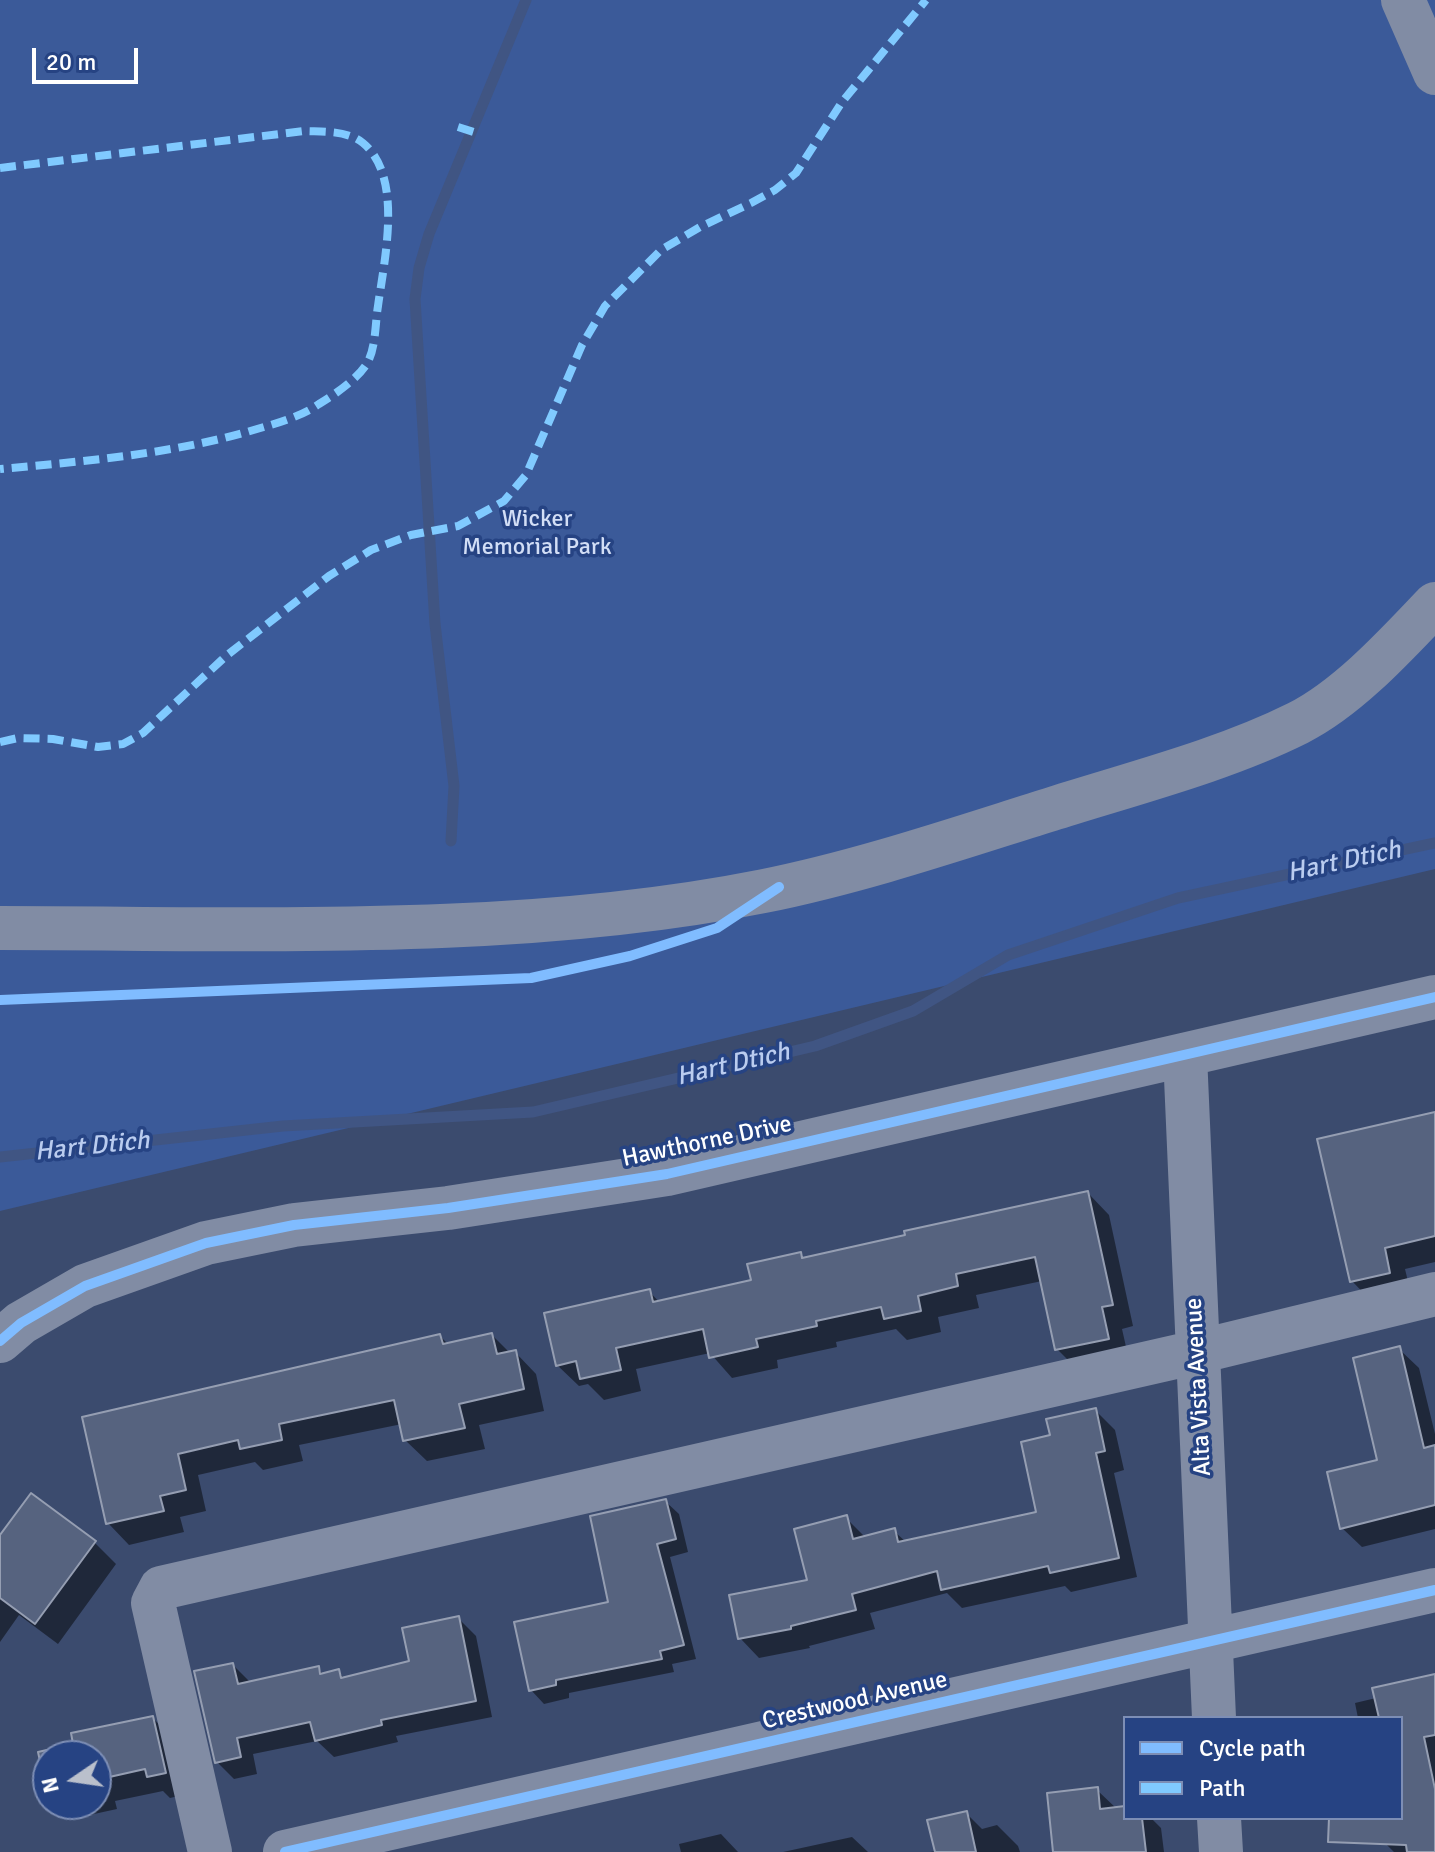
<!DOCTYPE html>
<html>
<head>
<meta charset="utf-8">
<style>
	body { margin:0 }
	#map { position:relative; width:1435px; height:1852px; overflow:hidden; background:#3b4b6e; font-family:Signika,sans-serif }
	canvas { display:block }
	.legend { position:absolute; left:1123px; top:1716px; width:280px; height:104px; box-sizing:border-box; background:#264383; border:2px solid #7d8eb5; margin:0; padding:10px 14px; list-style:none; font-size:24px; color:#fff }
	.legend li { display:flex; align-items:center; gap:16px; height:40px }
	.legend b { width:40px; border:2px solid #7d8eb5 }
	.north { position:absolute; left:32px; top:1740px; width:80px; height:80px; box-sizing:border-box; background:#264383; border:2px solid #7d8eb5; border-radius:50%; rotate:257deg; font-size:22px; font-weight:700; line-height:32px; text-align:center; color:#fff }
	.north::after { content:''; display:block; margin:auto; width:28px; height:36px; background:#bac0cc; clip-path:polygon(50% 0,100% 100%,50% 72%,0 100%) }
	.scale { position:absolute; left:32px; top:48px; width:106px; height:36px; box-sizing:border-box; border:4px solid #fff; border-top:0; padding-left:10px; font-size:24px; line-height:28px; white-space:nowrap; color:#fff; -webkit-text-stroke:6px #264383; paint-order:stroke }
</style>
</head>
<body>
<div id="map">
<canvas width="1435" height="1852"></canvas>
<ul class="legend">
<li><b style="height:10px;background:#80bcff"></b>Cycle path</li>
<li><b style="height:10px;background:#80caff"></b>Path</li>
</ul>
<div class="north">N</div>
<div class="scale">20 m</div>
</div>
<script>
const ctx = document.querySelector('canvas').getContext('2d');
ctx.lineJoin = 'round';
function fillPath(path, color) {
  ctx.fillStyle = color;
  ctx.fill(path, 'evenodd');
}
function strokePath(path, color, width, dash) {
  ctx.strokeStyle = color;
  ctx.lineWidth = width;
  ctx.lineCap = dash ? 'butt' : 'round';
  ctx.setLineDash(dash || []);
  ctx.stroke(path);
}
function write(font, color, halo, rows, align = 'center') {
  ctx.font = font + ' Signika,sans-serif';
  ctx.lineWidth = 7;
  ctx.setLineDash([]);
  ctx.textBaseline = 'middle';
  ctx.strokeStyle = halo;
  ctx.fillStyle = color;
  for (const [text, x, y, turn = 0] of rows) {
    ctx.save();
    ctx.translate(x, y);
    ctx.rotate((+turn || 0) * Math.PI / 180);
    ctx.textAlign = isNaN(turn) ? turn : align;
    if (halo) ctx.strokeText(text, 0, 0);
    ctx.fillText(text, 0, 0);
    ctx.restore();
  }
}
const green = new Path2D(`
	M 0,0 L 1435,0 L 1435,869 L 0,1211 Z`);
const shadow = new Path2D(`
	M 1435,1114 L 1435,1262 L 1405,1269 L 1411,1294 L 1373,1303 L 1352,1281 Z
	M 1088,1193 L 1109,1215 L 1133,1326 L 1122,1329 L 1129,1360 L 1079,1371 L 1057,1349 L 1042,1281 L 976,1295 L 979,1308 L 938,1317 L 941,1332 L 907,1340 L 896,1329 L 836,1342 L 837,1347 L 777,1360 L 778,1368 L 732,1378 L 710,1353 L 636,1369 L 641,1391 L 604,1400 L 588,1384 L 579,1386 L 557,1365 L 649,1291 L 660,1303 L 753,1282 L 800,1255 L 805,1259 Z
	M 492,1335 L 510,1353 L 515,1352 L 536,1374 L 544,1411 L 479,1425 L 485,1449 L 427,1461 L 405,1440 L 402,1424 L 299,1445 L 303,1461 L 263,1470 L 255,1462 L 198,1475 L 206,1511 L 180,1517 L 184,1532 L 129,1545 L 108,1523 L 84,1418 L 440,1336 L 449,1345 Z
	M 1399,1349 L 1419,1368 L 1435,1434 L 1435,1529 L 1362,1547 L 1342,1528 L 1379,1461 Z
	M 1095,1410 L 1115,1430 L 1124,1470 L 1114,1473 L 1137,1577 L 1071,1592 L 1065,1586 L 962,1608 L 947,1593 L 870,1613 L 875,1629 L 809,1646 L 810,1648 L 759,1658 L 740,1638 L 810,1581 L 846,1518 L 866,1538 L 894,1531 L 906,1542 L 1039,1514 L 1052,1437 Z
	M 32,1496 L 95,1543 L 116,1564 L 58,1644 L 19,1615 L 0,1642 L 0,1539 Z
	M 665,1501 L 679,1514 L 688,1552 L 670,1557 L 696,1659 L 672,1664 L 674,1672 L 569,1693 L 569,1698 L 544,1704 L 531,1690 L 611,1604 Z
	M 458,1618 L 476,1636 L 492,1717 L 396,1736 L 398,1742 L 334,1757 L 317,1741 L 253,1754 L 257,1774 L 234,1779 L 217,1762 L 233,1665 L 251,1683 L 318,1669 L 324,1675 L 338,1672 L 345,1679 L 411,1663 Z
	M 1435,1676 L 1435,1852 L 1394,1852 L 1385,1843 L 1380,1818 L 1401,1818 L 1401,1718 L 1358,1718 L 1355,1703 L 1376,1698 Z
	M 153,1718 L 174,1740 L 187,1794 L 170,1798 L 163,1791 L 115,1801 L 117,1809 L 71,1819 L 57,1804 L 96,1804 L 96,1756 L 48,1756 L 48,1789 L 41,1753 L 76,1746 Z
	M 1097,1790 L 1117,1809 L 1125,1809 L 1125,1818 L 1151,1818 L 1161,1828 L 1164,1852 L 1055,1852 Z
	M 966,1813 L 982,1829 L 997,1825 L 1018,1846 L 1020,1852 L 930,1852 L 937,1851 Z
	M 721,1834 L 738,1852 L 681,1852 L 679,1844 Z
	M 852,1837 L 868,1852 L 783,1852 Z`);
const stream = new Path2D(`
	M 451,841 L 454,786 L 435,624 L 415,299 L 419,268 L 429,234 L 526,0
	M 0,1157 L 283,1126 L 533,1112 L 815,1046 L 913,1011 L 1008,955 L 1178,898 L 1435,843`);
const building = new Path2D(`
	M 1435,1112 L 1435,1236 L 1385,1248 L 1390,1273 L 1350,1282 L 1317,1139 Z
	M 1088,1191 L 1113,1305 L 1102,1307 L 1109,1339 L 1055,1350 L 1035,1257 L 956,1274 L 958,1286 L 918,1296 L 921,1311 L 884,1319 L 881,1307 L 816,1321 L 817,1326 L 756,1339 L 758,1347 L 709,1358 L 703,1329 L 616,1348 L 621,1370 L 580,1379 L 576,1361 L 556,1366 L 544,1313 L 650,1289 L 653,1302 L 751,1280 L 747,1264 L 801,1252 L 802,1258 L 905,1235 L 904,1231 Z
	M 492,1333 L 497,1354 L 516,1350 L 524,1389 L 459,1404 L 465,1428 L 403,1441 L 394,1400 L 279,1424 L 282,1440 L 240,1449 L 238,1440 L 178,1454 L 186,1490 L 160,1496 L 164,1511 L 106,1524 L 82,1417 L 440,1334 L 443,1344 Z
	M 1400,1346 L 1424,1448 L 1435,1445 L 1435,1505 L 1340,1529 L 1327,1472 L 1377,1460 L 1353,1358 Z
	M 1096,1408 L 1105,1451 L 1096,1453 L 1119,1558 L 1050,1573 L 1048,1566 L 941,1590 L 937,1571 L 852,1594 L 856,1610 L 791,1626 L 791,1629 L 738,1639 L 729,1595 L 807,1580 L 794,1529 L 847,1515 L 853,1539 L 895,1528 L 898,1542 L 1036,1512 L 1021,1442 L 1050,1435 L 1046,1419 Z
	M 31,1493 L 96,1541 L 35,1624 L 0,1598 L 0,1535 Z
	M 666,1499 L 676,1539 L 657,1544 L 684,1645 L 660,1651 L 662,1659 L 556,1680 L 556,1685 L 529,1691 L 514,1622 L 608,1602 L 590,1516 Z
	M 459,1616 L 476,1701 L 381,1720 L 382,1725 L 315,1741 L 310,1722 L 237,1738 L 241,1757 L 215,1763 L 194,1671 L 233,1663 L 238,1684 L 319,1666 L 320,1674 L 339,1669 L 341,1678 L 409,1661 L 402,1628 Z
	M 1435,1674 L 1435,1735 L 1424,1737 L 1435,1789 L 1435,1852 L 1407,1852 L 1406,1845 L 1328,1842 L 1329,1818 L 1401,1818 L 1401,1718 L 1379,1718 L 1372,1688 Z
	M 153,1716 L 166,1773 L 147,1777 L 145,1769 L 96,1780 L 96,1756 L 48,1756 L 48,1798 L 38,1752 L 73,1744 L 71,1733 Z
	M 1098,1787 L 1100,1809 L 1125,1806 L 1125,1818 L 1142,1818 L 1146,1852 L 1053,1852 L 1047,1793 Z
	M 967,1811 L 976,1852 L 935,1852 L 927,1820 Z`);
const minor = new Path2D(`
	M 1403,0 L 1435,73
	M 0,928 C 250,928 519,940 764,891 C 863,871 959,838 1055,808 C 1134,783 1224,760 1298,723 C 1348,698 1397,644 1435,604
	M 1185,1055 L 1214,1718
	M 0,1341 L 21,1323 L 85,1286 L 206,1243 L 294,1225 L 448,1208 L 667,1174 L 1435,997
	M 1219,1818 L 1221,1852
	M 210,1852 L 153,1603 L 161,1588 L 1197,1352 L 1435,1294
	M 285,1852 L 1435,1590`);
const quiet = new Path2D(`
	M 458,127 L 480,134
	M 0,168 L 304,131 C 323,132 347,130 363,143 C 404,177 384,261 378,306 C 375,324 376,350 366,365 C 356,380 334,395 319,404 C 302,416 278,423 257,429 C 174,454 86,461 0,469
	M 0,742 L 18,738 L 53,739 L 98,747 L 123,744 L 143,733 L 226,656 L 329,576 L 371,550 L 411,535 L 458,526 L 504,501 L 526,475 L 582,345 L 605,306 L 661,250 L 700,227 L 751,203 L 775,190 L 796,173 L 842,102 L 926,0`);
const cycleway = new Path2D(`
	M 0,1000 L 531,978 L 630,956 L 717,928 L 779,887
	M 0,1341 L 21,1323 L 85,1286 L 206,1243 L 294,1225 L 448,1208 L 667,1174 L 1435,997
	M 285,1852 L 1435,1590`);
const parkNames = [
	["Wicker",537,520],
	["Memorial Park",537,548]
];
const streetNames = [
	["Hawthorne Drive",707,1142,-12],
	["Alta Vista Avenue",1199,1387,-93],
	["Crestwood Avenue",855,1701,-13]
];
const waterNames = [
	["Hart Dtich",1344,862,-12],
	["Hart Dtich",733,1065,-13],
	["Hart Dtich",92,1147,-6]
];
fillPath(green, '#3b5a99');
fillPath(shadow, '#0007');
strokePath(stream, '#405583', 11);
fillPath(building, '#56637f');
strokePath(building, '#959eb2', 2);
strokePath(minor, '#818ca4', 44);
strokePath(quiet, '#80caff', 8, [16, 8]);
strokePath(cycleway, '#80bcff', 10);
write('24px', '#d2def6', '#264383', parkNames);
write('24px', '#fff', '#264383', streetNames);
write('italic 26px', '#baccef', '#264383', waterNames);
</script>
</body>
</html>
